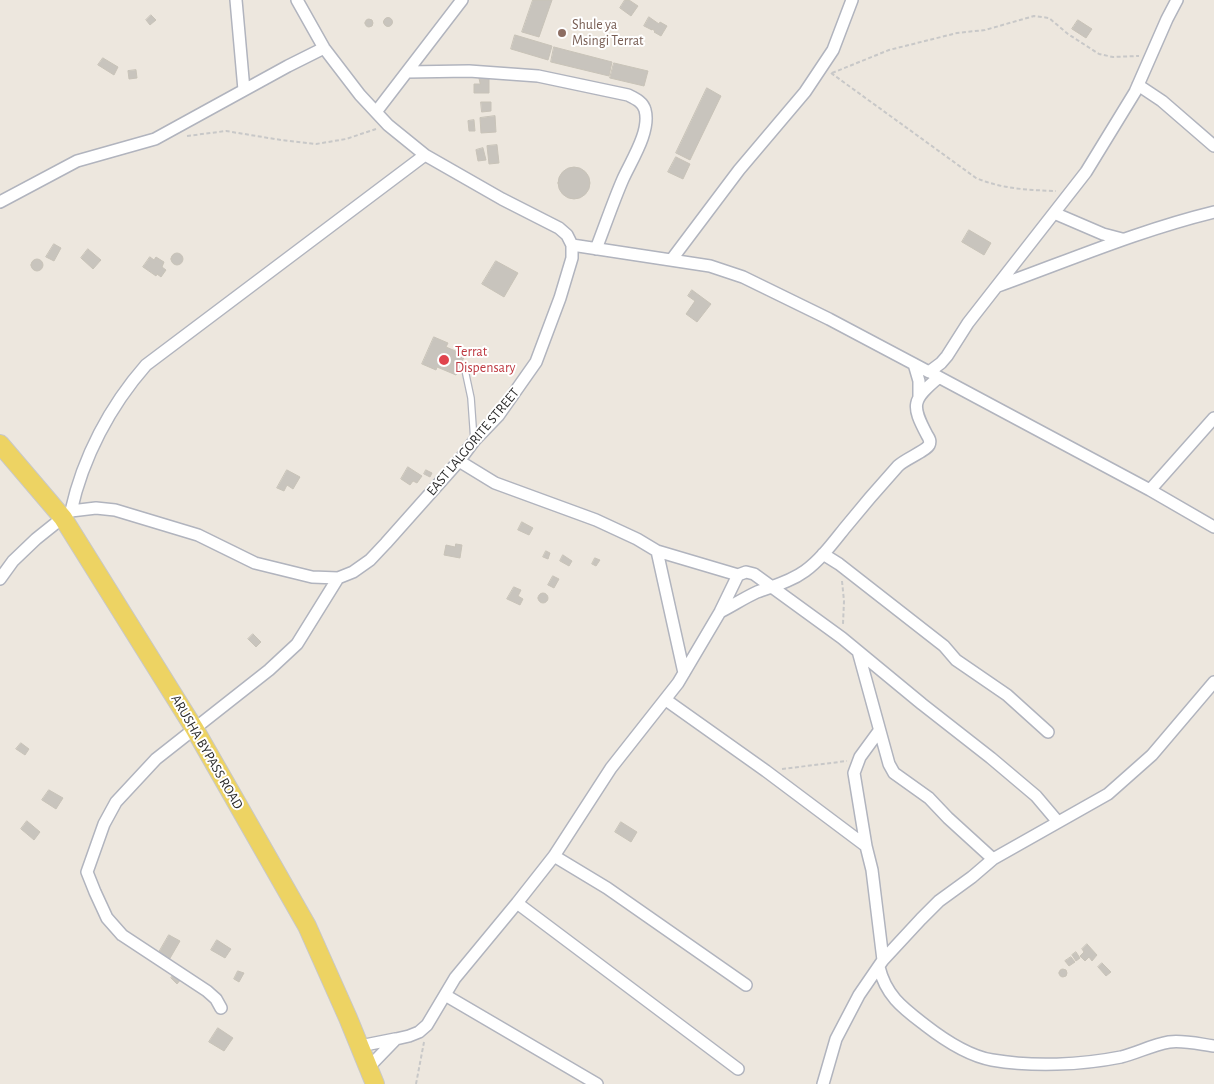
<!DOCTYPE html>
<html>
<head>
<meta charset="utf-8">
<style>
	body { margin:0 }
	canvas { display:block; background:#ede7de }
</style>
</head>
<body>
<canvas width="1214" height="1084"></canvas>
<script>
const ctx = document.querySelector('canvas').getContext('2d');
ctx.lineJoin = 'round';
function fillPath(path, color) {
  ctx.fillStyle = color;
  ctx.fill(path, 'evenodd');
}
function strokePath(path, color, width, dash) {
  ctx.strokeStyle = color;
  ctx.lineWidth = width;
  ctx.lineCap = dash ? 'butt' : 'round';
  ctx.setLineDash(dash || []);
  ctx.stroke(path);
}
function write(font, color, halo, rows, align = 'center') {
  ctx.font = font + ' "Alegreya Sans",sans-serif';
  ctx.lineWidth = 4;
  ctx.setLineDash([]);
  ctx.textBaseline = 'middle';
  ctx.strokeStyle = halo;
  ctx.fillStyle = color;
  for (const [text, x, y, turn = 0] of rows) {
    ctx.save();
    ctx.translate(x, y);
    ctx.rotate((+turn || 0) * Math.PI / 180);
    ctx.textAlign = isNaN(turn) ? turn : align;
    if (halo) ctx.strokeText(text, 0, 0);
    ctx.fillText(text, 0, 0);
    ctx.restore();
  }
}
const building = new Path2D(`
	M 533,0 L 552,0 L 539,37 L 522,32 Z
	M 625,0 L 629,0 L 638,6 L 631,16 L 620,8 Z
	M 151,15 L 156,20 L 150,25 L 146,20 Z
	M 649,17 L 659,24 L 660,22 L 667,26 L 661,36 L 654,32 L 655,31 L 652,29 L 652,30 L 644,26 Z
	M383.5 22a4.5 4.5 0 1 1 9 0a4.5 4.5 0 1 1-9 0Z
	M365 23a4 4 0 1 1 8 0a4 4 0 1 1-8 0Z
	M 1078,20 L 1092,29 L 1086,38 L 1072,29 Z
	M 515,35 L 552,46 L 548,60 L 511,49 Z
	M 554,47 L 612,62 L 609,76 L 551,62 Z
	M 103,58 L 118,67 L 114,75 L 98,65 Z
	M 614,63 L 648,71 L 644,86 L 610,78 Z
	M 136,70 L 137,78 L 129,79 L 128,71 Z
	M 479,77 L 489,77 L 489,93 L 474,93 L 474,84 L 480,84 Z
	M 707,88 L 721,96 L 690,160 L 676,153 Z
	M 481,102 L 491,102 L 491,111 L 482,112 Z
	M 495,116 L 496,132 L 481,133 L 480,118 Z
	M 474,120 L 475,131 L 469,131 L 468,121 Z
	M 497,145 L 499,163 L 489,164 L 487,146 Z
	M 483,148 L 486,160 L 478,161 L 476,150 Z
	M 676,157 L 690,164 L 683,179 L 668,172 Z
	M558 183a16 16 0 1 1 32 0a16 16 0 1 1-32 0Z
	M 969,230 L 991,243 L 984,255 L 962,242 Z
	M 54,244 L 61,248 L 54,261 L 46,257 Z
	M 88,249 L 101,260 L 93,269 L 81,258 Z
	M171 259a6 6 0 1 1 12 0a6 6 0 1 1-12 0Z
	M 150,257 L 154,260 L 156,257 L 164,262 L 162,267 L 166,270 L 161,277 L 157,274 L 156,276 L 143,267 Z
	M31 265a6 6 0 1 1 12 0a6 6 0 1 1-12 0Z
	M 496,261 L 518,273 L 504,297 L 482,284 Z
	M 692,290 L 711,304 L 697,322 L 686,314 L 695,301 L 688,296 Z
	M 434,337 L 448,343 L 446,347 L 465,355 L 456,375 L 437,367 L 436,370 L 422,364 Z
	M 408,467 L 422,476 L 417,483 L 413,481 L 410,485 L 401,479 Z
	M 287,470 L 300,477 L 293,489 L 287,485 L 284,491 L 277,488 Z
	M 426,470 L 432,473 L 430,477 L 424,474 Z
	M 522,522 L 533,528 L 529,535 L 518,530 Z
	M 456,544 L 462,545 L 460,558 L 444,555 L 446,545 L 455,547 Z
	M 546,551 L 550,553 L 548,559 L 543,557 Z
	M 563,555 L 572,561 L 569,566 L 560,561 Z
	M 595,558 L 600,560 L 596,566 L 592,564 Z
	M 553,576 L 559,579 L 554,588 L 548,585 Z
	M 514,587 L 521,590 L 518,596 L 523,599 L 520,605 L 507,599 Z
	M538 598a5 5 0 1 1 10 0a5 5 0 1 1-10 0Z
	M 253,634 L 261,642 L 256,647 L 248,639 Z
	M 21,743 L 29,749 L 25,755 L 16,749 Z
	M 49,790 L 63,798 L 56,809 L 42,800 Z
	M 27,821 L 40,832 L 34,840 L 21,829 Z
	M 621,822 L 637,832 L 631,842 L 615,832 Z
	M 169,935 L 180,941 L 169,960 L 158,954 Z
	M 217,940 L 231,949 L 225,958 L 211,950 Z
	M 1087,944 L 1097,955 L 1092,961 L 1089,957 L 1085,961 L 1080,956 L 1084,952 L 1082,949 Z
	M 1076,952 L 1080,958 L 1076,961 L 1072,955 Z
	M 1071,957 L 1075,962 L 1069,966 L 1065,961 Z
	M 1102,963 L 1111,972 L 1106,976 L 1098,967 Z
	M1059 973a4 4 0 1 1 8 0a4 4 0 1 1-8 0Z
	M 238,971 L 244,973 L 239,982 L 234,979 Z
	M 176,972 L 182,978 L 177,984 L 171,978 Z
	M 218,1028 L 233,1038 L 224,1051 L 209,1042 Z`);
const path = new Path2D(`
	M 831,73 L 976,178 C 1002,189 1028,190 1056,191
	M 832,73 L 889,50 L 957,33 L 985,30 L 1034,16 L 1049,18 L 1068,34 L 1099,54 L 1113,57 L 1139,56
	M 187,136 L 226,131 L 281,140 L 316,144 L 346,139 L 376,129
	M 842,581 L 844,601 L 843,624
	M 782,769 L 847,761
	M 416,1084 L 424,1042`);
const service = new Path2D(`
	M 465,370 L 471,398 L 474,441`);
const minor = new Path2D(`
	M 236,0 L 244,90
	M 407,72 L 469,71 L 538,76 L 628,95 C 636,99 643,102 645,110 C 651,131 631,161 623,179 C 613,202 605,226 596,249
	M 1138,85 L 1162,101 L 1214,146
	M 376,112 L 462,0
	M 0,202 L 77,161 L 155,139 L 288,66 L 324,48
	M 1054,213 L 1103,234 L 1122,239
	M 572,245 L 710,266 L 743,277 L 829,319 L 929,372 L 941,363 L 947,356 L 968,323 L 1086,172 L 1135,92 L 1167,19 L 1177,0
	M 672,259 L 739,170 L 805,92 L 833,50 L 852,0
	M 998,286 C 1070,260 1140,230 1214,212
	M 914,364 L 919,381 L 919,396
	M 933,374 L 1150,490 L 1214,527
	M 459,461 L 495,483 L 596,520 L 637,539 L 657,551 L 738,575 L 746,572 L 754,574 L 842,638 L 922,704 L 991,758 L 1036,796 L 1058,822
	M 1150,490 L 1214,418
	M 71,511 C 83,457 110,406 146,365 L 425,155
	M 657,551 L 684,673
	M 823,554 L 839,564 L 944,646 L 956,660 L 1007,695 L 1048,732
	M 0,579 L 13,561 L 36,539 L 71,511 L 96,508 L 115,510 L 198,535 L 255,563 L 312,577 L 338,578 L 353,572 L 370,560 L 386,543 L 459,461 L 474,441 L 498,416 L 536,362 L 560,298 L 572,258 L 572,245 L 567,235 L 559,228 L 502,199 L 425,155 L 388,125 L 360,95 L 324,48 L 297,0
	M 720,612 C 732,606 744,598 757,592 C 773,586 790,582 805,571 C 820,560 832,544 844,529 C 861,508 879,487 898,466 C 905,459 926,451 929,445 C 931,441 929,438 927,435 C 911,405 912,400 938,378
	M 858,651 L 889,764 L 894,773 L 929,798 L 948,818 L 993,859
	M 666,700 L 766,771 L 866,846 L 872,870 L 883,960
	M 866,846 L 854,773 L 860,757 L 879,731
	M 554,856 L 607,888 L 746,985
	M 517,903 L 738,1069
	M 879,967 C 886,996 903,1008 925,1025 C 943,1039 969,1056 992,1060 C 1033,1067 1081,1065 1121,1057 C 1137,1053 1152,1045 1169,1042 C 1183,1040 1199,1044 1214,1046
	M 445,995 L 597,1084
	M 221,1008 L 216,999 L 207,991 L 122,935 L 107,918 L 95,892 L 87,872 L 104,824 L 116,802 L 156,759 L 269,670 L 297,644 L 338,578
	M 360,1046 L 395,1039
	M 368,1068 L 396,1039 L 409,1036 L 419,1032 L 427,1025 L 455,978 L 517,903 L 554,856 L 611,768 L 678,683 L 720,612 L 738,575
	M 823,1084 L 836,1039 L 859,995 L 883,960 L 921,919 L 939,901 L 972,877 L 993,859 L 1108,794 L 1152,755 L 1214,682`);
const primary = new Path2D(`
	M 0,444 L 63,518 L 194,728 L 307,926 L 348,1018 L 375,1084`);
const markers = [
	[562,33,5,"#8d6e63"],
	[444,360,6,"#e0444e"]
];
const educationNames = [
	["Shule ya",572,25],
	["Msingi Terrat",572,41]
];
const healthNames = [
	["Terrat",455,352],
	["Dispensary",455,368]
];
const streetNames = [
	["EAST LALGORITE STREET",473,442,-50],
	["ARUSHA BYPASS ROAD",207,752,60]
];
fillPath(building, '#c8c4bd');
strokePath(building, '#c8c3b8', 1);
strokePath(service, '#b1b4be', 8);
strokePath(minor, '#b1b4be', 14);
strokePath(primary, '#c8c8c8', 20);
strokePath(path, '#c8c8c8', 2, [4, 2.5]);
strokePath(service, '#fff', 5.5);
strokePath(minor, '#fff', 11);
strokePath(primary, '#edd363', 18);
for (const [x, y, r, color] of markers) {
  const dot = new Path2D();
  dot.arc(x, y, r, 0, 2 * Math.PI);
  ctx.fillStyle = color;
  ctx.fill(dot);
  strokePath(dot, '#fff', 2);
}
write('14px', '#785e54', '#fff', educationNames, 'left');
write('14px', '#be3a42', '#fff', healthNames, 'left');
write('14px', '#2b2b2b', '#fff', streetNames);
</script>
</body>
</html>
